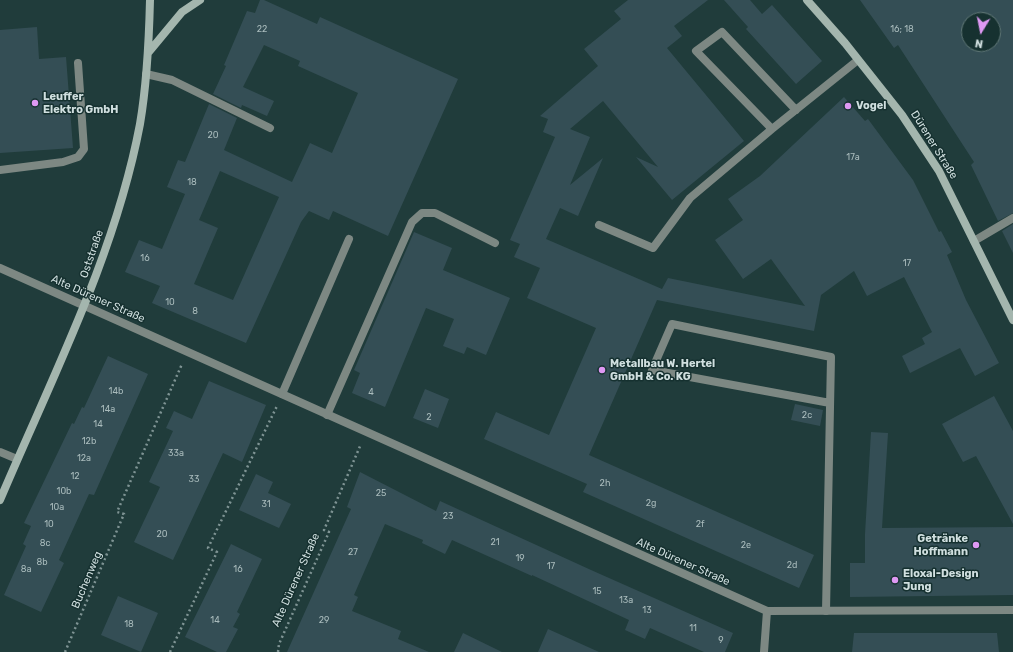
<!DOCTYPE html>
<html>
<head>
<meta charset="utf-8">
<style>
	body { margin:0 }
	#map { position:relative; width:1013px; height:652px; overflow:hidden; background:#203c3b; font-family:Rubik,sans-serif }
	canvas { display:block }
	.north { position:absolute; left:961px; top:12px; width:40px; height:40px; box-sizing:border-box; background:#163130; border:1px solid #607776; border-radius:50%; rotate:190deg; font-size:11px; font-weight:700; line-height:16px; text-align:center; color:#d0dfdf }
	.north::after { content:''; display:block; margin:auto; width:14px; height:18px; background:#de98f3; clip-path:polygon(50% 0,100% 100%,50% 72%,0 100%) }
</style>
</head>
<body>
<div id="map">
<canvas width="1013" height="652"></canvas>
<div class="north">N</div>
</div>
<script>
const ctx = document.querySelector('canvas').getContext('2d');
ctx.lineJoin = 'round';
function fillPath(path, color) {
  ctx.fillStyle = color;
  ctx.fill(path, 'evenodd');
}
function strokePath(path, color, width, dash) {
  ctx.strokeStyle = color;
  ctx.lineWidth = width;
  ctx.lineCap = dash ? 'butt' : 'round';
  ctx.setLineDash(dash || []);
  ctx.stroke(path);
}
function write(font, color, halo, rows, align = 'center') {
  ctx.font = font + ' Rubik,sans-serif';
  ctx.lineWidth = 3;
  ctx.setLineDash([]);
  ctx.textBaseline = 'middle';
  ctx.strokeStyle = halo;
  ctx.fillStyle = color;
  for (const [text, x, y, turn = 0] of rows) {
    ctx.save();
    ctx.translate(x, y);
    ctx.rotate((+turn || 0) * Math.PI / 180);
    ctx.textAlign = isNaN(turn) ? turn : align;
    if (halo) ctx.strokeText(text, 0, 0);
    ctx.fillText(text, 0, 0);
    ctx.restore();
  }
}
const building = new Path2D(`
	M 260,0 L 264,0 L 317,24 L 320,17 L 458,79 L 388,236 L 333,211 L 329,220 L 309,211 L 301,222 L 246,343 L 152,303 L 160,286 L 125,272 L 139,240 L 162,249 L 185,194 L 167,187 L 178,160 L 185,162 L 209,104 L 237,118 L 224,150 L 292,182 L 310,143 L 332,153 L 358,93 L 298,66 L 300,61 L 264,45 L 243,87 L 274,101 L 267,116 L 242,105 L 241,108 L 213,94 L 226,66 L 224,65 L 247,11 L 255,13 ZM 220,171 L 279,197 L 233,300 L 194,284 L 218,228 L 199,220 Z
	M 628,0 L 708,0 L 674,26 L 682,36 L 667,48 L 744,141 L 672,200 L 636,157 L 658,167 L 603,101 L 570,129 L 590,137 L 570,185 L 603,158 L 578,216 L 560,208 L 546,239 L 662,289 L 668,278 L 805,306 L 771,259 L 743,279 L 715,240 L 743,220 L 728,199 L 760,176 L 844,97 L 865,121 L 868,119 L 913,180 L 939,232 L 941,231 L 952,252 L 947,255 L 966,300 L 999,363 L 975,376 L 960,348 L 910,373 L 902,356 L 925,344 L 922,338 L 932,332 L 904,277 L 867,296 L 854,271 L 821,295 L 814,331 L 657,300 L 589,455 L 814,555 L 799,588 L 583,492 L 587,484 L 484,439 L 496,412 L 549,435 L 596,328 L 527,298 L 540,268 L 514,257 L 520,244 L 510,240 L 555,137 L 543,132 L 548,119 L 540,116 L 598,66 L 584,49 L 621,19 L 614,11 Z
	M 724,0 L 750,0 L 762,14 L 772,5 L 822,61 L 796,84 L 746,29 L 748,27 Z
	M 860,0 L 1013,0 L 1013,213 L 998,221 L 971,165 L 974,162 L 898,45 L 894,48 ZM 969,20 L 993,20 L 993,44 L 969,44 Z
	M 37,27 L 39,59 L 66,57 L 73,148 L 0,153 L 0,30 Z
	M 1013,224 L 1013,253 L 1002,231 Z
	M 414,232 L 452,248 L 443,270 L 510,298 L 486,355 L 467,347 L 464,354 L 443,346 L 454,319 L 426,308 L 385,407 L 352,393 L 360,373 L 354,370 Z
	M 108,356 L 148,374 L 94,495 L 89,494 L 59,560 L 64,563 L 41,612 L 4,595 L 26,546 L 23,544 L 31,526 L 24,523 L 72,423 L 74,424 L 82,407 L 84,408 Z
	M 209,381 L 266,405 L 242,462 L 223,453 L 173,560 L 134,542 L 160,487 L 149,482 L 173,431 L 166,428 L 174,411 L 192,419 Z
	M 425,389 L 449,399 L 438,428 L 413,418 Z
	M 994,396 L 1013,431 L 1013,524 L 976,456 L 963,462 L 942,424 Z
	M 795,404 L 823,410 L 820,426 L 791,420 Z
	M 871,432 L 888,433 L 882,528 L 1013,527 L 1013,595 L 850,597 L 850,563 L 865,563 L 865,534 Z
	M 360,472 L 436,511 L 440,501 L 591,570 L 733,633 L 725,652 L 704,652 L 650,628 L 645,639 L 625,630 L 629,620 L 532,575 L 532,576 L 452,540 L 445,554 L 422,543 L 423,540 L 385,524 L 354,595 L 358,597 L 352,611 L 401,631 L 398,639 L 429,652 L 287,652 L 351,509 L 347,507 Z
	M 256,474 L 273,482 L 268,493 L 291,504 L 279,528 L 239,510 Z
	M 231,544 L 262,559 L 237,612 L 240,614 L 233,627 L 238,629 L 226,652 L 217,652 L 185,637 Z
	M 118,596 L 158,613 L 141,652 L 101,635 Z
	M 548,629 L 599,652 L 538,652 Z
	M 463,633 L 502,652 L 454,652 Z
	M 854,633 L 997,633 L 999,652 L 852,652 Z`);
const path = new Path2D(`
	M 65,652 L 124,514 L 117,512 L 182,364
	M 170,652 L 217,552 L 208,548 L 277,406
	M 278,652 L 279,644 L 329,532 L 324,530 L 361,444`);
const service = new Path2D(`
	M 146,74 L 172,80 L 270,128
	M 796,110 L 722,32 L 696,51 L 772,129 L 858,60
	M 0,170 L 63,162 L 78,157 L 84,149 L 78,63
	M 599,225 L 653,248 L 690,198 L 772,129
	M 974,241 L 1013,218
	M 282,394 L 349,239
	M 327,415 L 412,222 L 422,213 L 435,213 L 495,243
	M 826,611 L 831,357 L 672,324 L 652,370 L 830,403`);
const minor = new Path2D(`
	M 0,268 L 767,611 L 1013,610
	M 0,452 L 17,459
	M 764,652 L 767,611`);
const secondary = new Path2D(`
	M 807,0 L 845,43 L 902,115 L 939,171 L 1013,320
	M 148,53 L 182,12 L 200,0
	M 0,500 C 52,377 115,256 140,124 C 147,83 149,41 150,0`);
const markers = [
	[35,103,4,"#de98f3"],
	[848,106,4,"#de98f3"],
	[602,370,4,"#de98f3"],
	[976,545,4,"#de98f3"],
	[895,580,4,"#de98f3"]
];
const numberNames = [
	["22",262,29],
	["16; 18",902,29],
	["20",213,135],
	["17a",853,157],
	["18",192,182],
	["16",145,258],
	["17",907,263],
	["10",170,302],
	["8",195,311],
	["14b",116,391],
	["4",371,392],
	["14a",108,409],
	["2c",807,415],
	["2",429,417],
	["14",98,424],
	["12b",89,441],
	["33a",176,453],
	["12a",84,458],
	["12",75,476],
	["33",194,479],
	["2h",605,483],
	["10b",64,491],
	["25",381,493],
	["2g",651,503],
	["31",266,504],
	["10a",57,507],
	["23",448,516],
	["10",49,524],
	["2f",700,524],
	["20",162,534],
	["21",495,542],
	["8c",45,543],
	["2e",746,545],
	["27",353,552],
	["19",520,558],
	["8b",42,562],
	["2d",792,565],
	["17",551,566],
	["8a",26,569],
	["16",238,569],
	["15",597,591],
	["13a",626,600],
	["13",647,610],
	["14",215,620],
	["29",324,620],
	["18",129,624],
	["11",693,628],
	["9",721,640]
];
const poiNames = [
	["Leuffer",43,97],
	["Elektro GmbH",43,110],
	["Vogel",856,106],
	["Metallbau W. Hertel",610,364],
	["GmbH & Co. KG",610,377],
	["Getränke",968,539,"right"],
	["Hoffmann",968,552,"right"],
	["Eloxal-Design",903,574],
	["Jung",903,587]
];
const streetNames = [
	["Dürener Straße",934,145,58],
	["Oststraße",92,254,-71],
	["Alte Dürener Straße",98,299,24],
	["Alte Dürener Straße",683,562,24],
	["Buchenweg",87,580,-67],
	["Alte Dürener Straße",296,580,-66]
];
fillPath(building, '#344e55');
strokePath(path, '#7f9494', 2.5, [2, 3]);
strokePath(service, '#7d8883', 8);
strokePath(minor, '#7d8883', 8);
strokePath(secondary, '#a4b6ae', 8);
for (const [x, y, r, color] of markers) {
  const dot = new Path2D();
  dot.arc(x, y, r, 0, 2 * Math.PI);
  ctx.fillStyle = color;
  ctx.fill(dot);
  strokePath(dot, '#163130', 1.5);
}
write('9px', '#a9bbbc', null, numberNames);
write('bold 11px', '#d0dfdf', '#163130', poiNames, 'left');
write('11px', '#d0dfdf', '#163130', streetNames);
</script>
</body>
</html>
